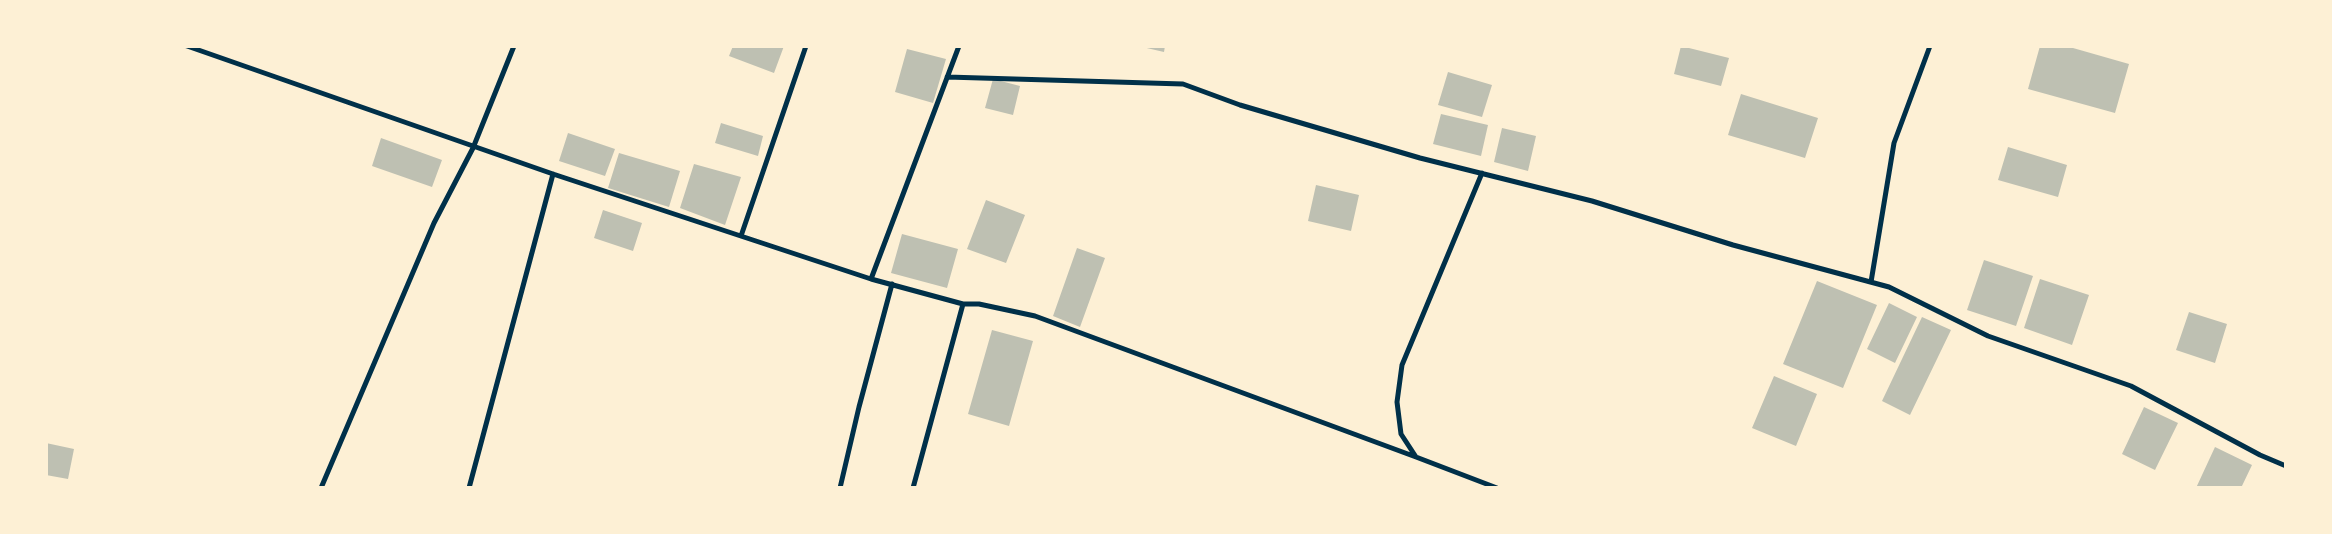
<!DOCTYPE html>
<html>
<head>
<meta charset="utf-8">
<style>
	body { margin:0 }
	#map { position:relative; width:2332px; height:534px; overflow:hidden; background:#fdf0d5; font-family:"Golos Text",sans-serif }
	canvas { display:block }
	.frame { position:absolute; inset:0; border:48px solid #fdf0d5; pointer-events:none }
</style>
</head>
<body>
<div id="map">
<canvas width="2332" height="534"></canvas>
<div class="frame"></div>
</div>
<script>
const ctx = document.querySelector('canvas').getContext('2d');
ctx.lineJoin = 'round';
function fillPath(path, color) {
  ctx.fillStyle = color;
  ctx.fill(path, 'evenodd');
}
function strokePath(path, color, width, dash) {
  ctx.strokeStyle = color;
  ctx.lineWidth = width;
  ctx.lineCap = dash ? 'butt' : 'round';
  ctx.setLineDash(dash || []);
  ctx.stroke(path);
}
const building = new Path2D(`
	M 733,46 L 784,46 L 774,73 L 729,56 Z
	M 1138,46 L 1165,46 L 1164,52 Z
	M 1681,46 L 1729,58 L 1721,86 L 1674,74 Z
	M 2040,46 L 2066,46 L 2129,64 L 2115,113 L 2028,89 Z
	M 907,49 L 946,59 L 933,103 L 895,92 Z
	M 1448,72 L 1492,85 L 1482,117 L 1438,105 Z
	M 993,79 L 1020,86 L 1013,115 L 985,108 Z
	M 1741,94 L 1818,118 L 1805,158 L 1728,135 Z
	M 1441,114 L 1488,125 L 1481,156 L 1433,144 Z
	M 721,123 L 763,136 L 758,156 L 715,143 Z
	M 1502,128 L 1536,136 L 1528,171 L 1494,162 Z
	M 568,133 L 615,149 L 605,176 L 559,161 Z
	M 381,138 L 442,160 L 432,187 L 372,166 Z
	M 2008,147 L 2067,165 L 2058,197 L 1998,180 Z
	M 619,153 L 680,171 L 669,207 L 608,188 Z
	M 694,164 L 741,177 L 725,225 L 680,208 Z
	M 1316,185 L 1359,195 L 1351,231 L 1308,221 Z
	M 986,200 L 1025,215 L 1006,263 L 967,249 Z
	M 603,210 L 642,223 L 633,251 L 594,238 Z
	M 902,234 L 958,249 L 947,288 L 891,273 Z
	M 1077,248 L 1105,258 L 1080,327 L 1053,316 Z
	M 1984,260 L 2033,276 L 2016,326 L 1967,310 Z
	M 2040,279 L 2089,295 L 2072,345 L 2024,328 Z
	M 1817,281 L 1877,305 L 1843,388 L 1783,364 Z
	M 1889,303 L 1917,317 L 1895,363 L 1867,349 Z
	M 2189,312 L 2227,324 L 2215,363 L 2176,350 Z
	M 1922,317 L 1951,330 L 1910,415 L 1882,401 Z
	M 992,330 L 1033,341 L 1009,426 L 968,414 Z
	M 1774,376 L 1817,394 L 1796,446 L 1752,428 Z
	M 2144,407 L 2178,423 L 2155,470 L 2122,454 Z
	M 46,443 L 74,449 L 68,479 L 46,475 Z
	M 2215,447 L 2252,465 L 2241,488 L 2196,488 Z`);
const minor = new Path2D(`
	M 187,46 L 553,174 L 871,279 L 963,304 L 979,304 L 1035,316 L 1416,457
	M 947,77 L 1183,84 L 1240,105 L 1420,158 L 1592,201 L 1733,245 L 1889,287 L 1988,336 L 2131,386 L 2260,455 L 2286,466
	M 1482,173 L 1402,365 L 1397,402 L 1401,434 L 1416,457 L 1497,488
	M 741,236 L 806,46
	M 871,279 L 959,46
	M 1871,282 L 1894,143 L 1930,46
	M 321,488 L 434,223 L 473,148 L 514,46
	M 469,488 L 553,174
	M 840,488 L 859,407 L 892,284
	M 913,488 L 963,304`);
fillPath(building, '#bec0b2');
strokePath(minor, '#003049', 5);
</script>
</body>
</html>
